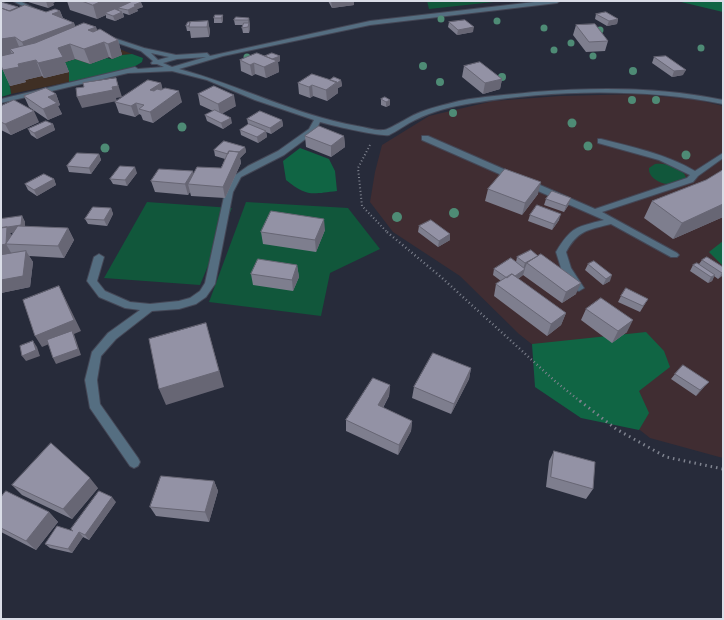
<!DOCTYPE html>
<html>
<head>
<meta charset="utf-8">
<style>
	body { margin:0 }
	#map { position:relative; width:724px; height:620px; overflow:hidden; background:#272b3a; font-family:"Nunito Sans",sans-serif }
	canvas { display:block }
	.frame { position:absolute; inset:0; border:2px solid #dadde7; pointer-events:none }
</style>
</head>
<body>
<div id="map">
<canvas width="724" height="620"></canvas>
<div class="frame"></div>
</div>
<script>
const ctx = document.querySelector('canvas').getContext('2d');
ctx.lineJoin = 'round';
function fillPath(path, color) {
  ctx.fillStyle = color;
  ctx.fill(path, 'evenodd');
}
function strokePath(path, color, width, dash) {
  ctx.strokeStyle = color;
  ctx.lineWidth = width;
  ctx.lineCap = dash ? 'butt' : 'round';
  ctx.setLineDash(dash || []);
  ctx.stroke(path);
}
const commercial = new Path2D(`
	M 89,37 L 132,54 L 122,55 L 112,59 L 109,57 L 69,72 L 69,82 L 11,94 L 10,86 L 4,72 Z`);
const education = new Path2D(`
	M 639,94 L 698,100 L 723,106 L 723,458 L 650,438 L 519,334 L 460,276 L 393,232 L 370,202 L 375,172 L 382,145 L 429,116 L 493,101 L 560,96 Z`);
const green = new Path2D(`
	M 427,1 L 503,1 L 429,9 Z
	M 655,164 C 665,163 683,166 686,178 L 684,181 C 680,182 675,184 671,184 C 662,185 648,178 649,168 Z
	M 147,202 L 232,208 L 200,285 L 104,278 Z
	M 246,202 L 348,208 L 380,249 L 330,273 L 321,316 L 209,302 Z`);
const forest = new Path2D(`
	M 677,1 L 723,1 L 723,12 Z
	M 132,54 L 143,58 L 142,62 C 121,76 93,77 69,82 L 69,72 L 63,63 L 75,59 L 90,64 L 106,58 L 112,59 L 122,55 Z
	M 1,60 C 4,72 10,82 11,94 L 1,97 Z
	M 300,148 L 329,159 L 335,171 L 337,191 C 311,194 307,197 286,180 L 283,161 Z
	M 723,241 L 723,266 L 709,252 Z
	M 646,332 L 664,351 L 670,367 L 639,391 L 649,413 L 639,430 L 581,418 L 535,387 L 532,344 Z`);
const pathFar2 = new Path2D(`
	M 370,145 L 358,168 L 362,206 L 388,233`);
const pathFar1 = new Path2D(`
	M 387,232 L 441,277 L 556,382 L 581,402`);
const path = new Path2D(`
	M 580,401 L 616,429 L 666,457 L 723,469`);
const minor = new Path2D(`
	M 13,1 L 20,1 L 39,11 L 34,12 Z
	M 543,1 L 560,1 L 557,3 L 370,25 L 223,56 L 179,69 C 239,85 295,115 357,126 C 365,127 375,131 384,130 C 388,130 409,117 416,114 C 429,108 444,105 459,101 C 484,96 509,95 534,92 C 598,87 660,87 723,100 L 723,104 C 643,88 553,90 473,103 C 453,106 433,111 415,120 C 406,124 398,131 389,135 C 381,137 330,125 320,122 L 315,132 L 284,155 L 241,177 L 233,192 L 215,284 L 206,297 L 196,304 L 179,309 L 152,311 L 116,339 L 101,356 L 97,380 L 100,404 L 138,458 L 140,462 L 138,466 L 134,468 L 130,466 L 90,408 L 85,380 L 92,352 L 108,333 L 140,310 L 125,308 L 99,297 L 87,281 L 94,257 L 99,254 L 104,257 L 97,281 L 105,291 L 130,302 L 150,304 L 179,301 L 190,298 L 200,291 L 205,283 L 225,192 L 234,176 L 248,166 L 278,151 L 309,129 L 314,120 L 255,100 L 207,80 L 172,71 L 128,73 L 1,103 L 1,99 L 135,67 L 138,69 L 164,67 L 157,64 L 152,64 L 151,63 L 153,61 L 141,51 L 103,38 L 102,37 L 105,35 L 144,48 L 176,55 L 207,53 L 210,56 L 370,21 ZM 151,53 L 169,57 L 158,60 ZM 206,57 L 172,67 L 163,63 L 177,59 Z
	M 422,136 L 428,136 L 595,209 L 687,178 L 690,175 L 659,160 L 598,143 L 598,139 L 601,139 C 633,147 666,154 695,171 L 723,153 L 723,158 L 698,176 L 693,182 L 602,212 L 677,253 L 679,255 L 677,257 L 671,257 L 611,224 C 588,230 578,230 566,252 L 571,268 L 584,288 L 579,291 L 576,290 L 561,268 L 556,252 C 571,227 576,227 604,220 L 422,140 Z`);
const trees = [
	[441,19,3.5],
	[497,21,3.5],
	[544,28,3.5],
	[600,30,3.5],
	[571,43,3.5],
	[701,48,3.5],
	[554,50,3.5],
	[593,56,3.5],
	[247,57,3.5],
	[423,66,4],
	[633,71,4],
	[502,77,4],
	[440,82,4],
	[632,100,4],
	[656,100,4],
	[453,113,4],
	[572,123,4.5],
	[182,127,4.5],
	[588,146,4.5],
	[105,148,4.5],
	[686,155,4.5],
	[454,213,5],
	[397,217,5]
];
const wall = new Path2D(`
	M 27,1 L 57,1 L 53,3 L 54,5 L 48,8 L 28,2 Z
	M 67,1 L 141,1 L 140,1 L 143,7 L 137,9 L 138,11 L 129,15 L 123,13 L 124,17 L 115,21 L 106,18 L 106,15 L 97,19 L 70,10 Z
	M 328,1 L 354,1 L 354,5 L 332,8 Z
	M 19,8 L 46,12 L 60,11 L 63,18 L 74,23 L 75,26 L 96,27 L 97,31 L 118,40 L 122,55 L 112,59 L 109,57 L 90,64 L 75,59 L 65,62 L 69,72 L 44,78 L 42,76 L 25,80 L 26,82 L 10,86 L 1,66 Z
	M 596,14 L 618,19 L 617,24 L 607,26 L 595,19 Z
	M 223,15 L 223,20 L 222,23 L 214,23 L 214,18 Z
	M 249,18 L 250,28 L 249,33 L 243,33 L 242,28 L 243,25 L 235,25 L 234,20 Z
	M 208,21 L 210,31 L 209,37 L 191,38 L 190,31 L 187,31 L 186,26 Z
	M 449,22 L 473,32 L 457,35 L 448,27 Z
	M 576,25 L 608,41 L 605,51 L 586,52 L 573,35 Z
	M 265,56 L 280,56 L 280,61 L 278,62 L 279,72 L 266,78 L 255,74 L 252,76 L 241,71 L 240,60 Z
	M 654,57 L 683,75 L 672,77 L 652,63 Z
	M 464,66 L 502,79 L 500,89 L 483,94 L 462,77 Z
	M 330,80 L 341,80 L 342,86 L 338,88 L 338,93 L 327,101 L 313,96 L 310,98 L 299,94 L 298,83 Z
	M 161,83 L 162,89 L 182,102 L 153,123 L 143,120 L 141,115 L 139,114 L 135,117 L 119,113 L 115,102 Z
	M 56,94 L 60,105 L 58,106 L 62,114 L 48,120 L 29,107 L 24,96 Z
	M 198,94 L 236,106 L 222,113 L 232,123 L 223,129 L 207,121 L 205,115 L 213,111 L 200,105 Z
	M 381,99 L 390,100 L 390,105 L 386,107 L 381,105 Z
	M 1,106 L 39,122 L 11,135 L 1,130 Z
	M 247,119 L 282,120 L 283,126 L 271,134 L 266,132 L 267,137 L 258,143 L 241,135 L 240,130 L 248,124 Z
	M 53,124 L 55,130 L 37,139 L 31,135 L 28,129 Z
	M 305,136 L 344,136 L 345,147 L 331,157 L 306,147 Z
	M 245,147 L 246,152 L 240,158 L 241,163 L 225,198 L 191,196 L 190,192 L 188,195 L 155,192 L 151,181 L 193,171 L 193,174 L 221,168 L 225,159 L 215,156 L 214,150 Z
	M 99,154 L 101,160 L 91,174 L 69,172 L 67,166 Z
	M 723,170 L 723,217 L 673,239 L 644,218 L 652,201 L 706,180 Z
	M 137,173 L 127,186 L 113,184 L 110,179 Z
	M 54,179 L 56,185 L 37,196 L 28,190 L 25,184 Z
	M 488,189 L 538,194 L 522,215 L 485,201 Z
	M 546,199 L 569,204 L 564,212 L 544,205 Z
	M 111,208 L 113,214 L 107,226 L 88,224 L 85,219 Z
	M 530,215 L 559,220 L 552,230 L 528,221 Z
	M 22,216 L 25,222 L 25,227 L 68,228 L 74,240 L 64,258 L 29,256 L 33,262 L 30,287 L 1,293 L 1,219 ZM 14,232 L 12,236 L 10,233 Z
	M 419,226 L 450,240 L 438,247 L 418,232 Z
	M 325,230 L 316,252 L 263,244 L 261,232 Z
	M 517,257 L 576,294 L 562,303 L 523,275 L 518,279 L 566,313 L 561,325 L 547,336 L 494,296 L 496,284 L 501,281 L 493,275 L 494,269 L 516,262 Z
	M 702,260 L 723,267 L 723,275 L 718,279 L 714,276 L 712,281 L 708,283 L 690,271 L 693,265 L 699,264 Z
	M 588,264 L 610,281 L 603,285 L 585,270 Z
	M 297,265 L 299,277 L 293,291 L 253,285 L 251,274 Z
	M 621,296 L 648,299 L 640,312 L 618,302 Z
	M 586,309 L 627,332 L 612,343 L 581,320 Z
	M 471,368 L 469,379 L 451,414 L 412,398 L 414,387 Z
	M 675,374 L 704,387 L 696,396 L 671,379 Z
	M 390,385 L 389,396 L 383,408 L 412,421 L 411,431 L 398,455 L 346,431 L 346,420 Z
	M 554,451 L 593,489 L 586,499 L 546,487 L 549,461 Z
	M 214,481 L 218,491 L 209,522 L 156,516 L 150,507 Z
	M 12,485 L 98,488 L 72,519 L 22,495 Z
	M 1,497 L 49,512 L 58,522 L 36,550 L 1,532 Z
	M 116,502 L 89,540 L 83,537 L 72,553 L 50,548 L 45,544 L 72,530 Z`);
const shadedWall = new Path2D(`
	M 46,1 L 57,1 L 53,3 L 54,5 L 48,8 Z
	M 102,1 L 141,1 L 122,9 L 118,8 L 119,10 L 108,14 L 105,13 L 106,15 L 97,19 L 93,5 Z
	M 331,1 L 354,1 L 354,5 L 332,8 Z
	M 141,2 L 143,7 L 137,9 L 138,11 L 129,15 L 128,10 L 134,5 Z
	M 60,11 L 66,26 L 74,23 L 80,41 L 70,44 L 75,59 L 65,62 L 69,72 L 44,78 L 38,63 L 61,57 L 30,61 L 22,42 L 52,14 Z
	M 122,12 L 124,17 L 115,21 L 113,16 Z
	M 223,15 L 223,20 L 222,23 L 221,18 Z
	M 249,18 L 250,28 L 249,33 L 248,20 Z
	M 618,19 L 617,24 L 607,26 L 609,21 Z
	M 208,21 L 210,31 L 209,37 L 207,27 Z
	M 96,27 L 101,42 L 88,30 Z
	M 474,27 L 473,32 L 457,35 L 458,30 Z
	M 15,37 L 23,56 L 14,53 L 10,49 L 13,58 L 1,60 L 1,39 Z
	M 118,40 L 122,55 L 112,59 L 108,44 Z
	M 104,42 L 109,57 L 90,64 L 84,49 Z
	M 280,56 L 280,61 L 278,62 L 279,72 L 266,78 L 264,67 L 272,59 Z
	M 36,60 L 42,76 L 25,80 L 26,82 L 10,86 L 3,70 L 18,64 Z
	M 254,63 L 255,74 L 252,76 L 250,65 Z
	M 686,70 L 683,75 L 672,77 L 674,71 Z
	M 116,78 L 122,97 L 116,98 L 117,101 L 82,108 L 77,97 L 112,87 Z
	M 502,79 L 500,89 L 483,94 L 485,83 Z
	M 341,80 L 342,86 L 338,88 L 338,93 L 327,101 L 326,90 Z
	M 161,83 L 164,94 L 150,90 Z
	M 312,85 L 313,96 L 310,98 L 309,87 Z
	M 179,91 L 182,102 L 153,123 L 150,112 Z
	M 56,94 L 60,105 L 58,106 L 62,114 L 48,120 L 43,109 L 48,97 Z
	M 234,95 L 236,106 L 220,115 L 218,104 Z
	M 390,100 L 390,105 L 386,107 L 386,102 Z
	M 136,103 L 139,114 L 135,117 L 131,106 Z
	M 34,111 L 39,122 L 11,135 L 5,124 Z
	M 231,118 L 232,123 L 223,129 L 221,123 Z
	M 282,120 L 283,126 L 271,134 L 270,128 Z
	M 53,124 L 55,130 L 37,139 L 34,133 Z
	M 266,131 L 267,137 L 258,143 L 257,137 Z
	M 344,136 L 345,147 L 331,157 L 331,146 Z
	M 245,147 L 246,152 L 240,158 L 241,163 L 225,198 L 223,187 L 234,156 Z
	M 99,154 L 101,160 L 91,174 L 89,168 Z
	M 135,167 L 137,173 L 127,186 L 125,180 Z
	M 193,171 L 195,183 L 188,184 L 190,192 L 188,195 L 185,184 Z
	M 54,179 L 56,185 L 37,196 L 34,190 Z
	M 541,182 L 538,194 L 522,215 L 525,203 Z
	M 571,198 L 569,204 L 564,212 L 566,206 Z
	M 723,204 L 723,217 L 673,239 L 682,223 Z
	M 111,208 L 113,214 L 107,226 L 104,220 Z
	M 561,214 L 559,220 L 552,230 L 554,224 Z
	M 22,216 L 25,222 L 25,231 L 10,233 L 14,239 L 6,244 L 1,233 L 1,228 Z
	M 324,219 L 325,230 L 316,252 L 315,240 Z
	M 68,228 L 74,240 L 64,258 L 58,246 Z
	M 450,234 L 450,240 L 438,247 L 439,241 Z
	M 6,244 L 13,256 L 1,258 L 1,245 Z
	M 26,251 L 33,262 L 30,287 L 1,293 L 1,280 Z
	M 539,256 L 527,263 L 525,268 L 523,269 L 525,263 Z
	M 297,265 L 299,277 L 293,291 L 292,280 Z
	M 525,269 L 523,275 L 509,286 L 510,280 Z
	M 723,272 L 723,275 L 718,279 L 722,273 Z
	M 612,275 L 610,281 L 603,285 L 606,279 Z
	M 715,275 L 712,281 L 708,283 L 711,277 Z
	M 581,283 L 576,294 L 562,303 L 566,292 Z
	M 59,286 L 65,298 L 81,331 L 74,334 L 81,355 L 56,364 L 53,358 L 73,334 L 42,347 L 35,336 Z
	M 566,313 L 561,325 L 547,336 L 551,324 Z
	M 633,320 L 627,332 L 612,343 L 618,331 Z
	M 206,323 L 224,387 L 166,405 L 159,389 Z
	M 33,341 L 37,347 L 40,356 L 26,361 L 22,356 Z
	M 471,368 L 469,379 L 451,414 L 454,404 Z
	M 709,382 L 704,387 L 696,396 L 700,390 Z
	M 390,385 L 389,396 L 378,416 L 378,405 Z
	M 412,421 L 411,431 L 398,455 L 399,445 Z
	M 90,478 L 98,488 L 72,519 L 63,509 Z
	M 214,481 L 218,491 L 209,522 L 205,512 Z
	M 112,497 L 116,502 L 89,540 L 85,535 Z
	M 49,512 L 58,522 L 36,550 L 26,541 Z
	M 79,532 L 83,537 L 72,553 L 68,549 Z`);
const building = new Path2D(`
	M 82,1 L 102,1 L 93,5 Z
	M 133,1 L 138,1 L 141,2 L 134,5 L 136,6 L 128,10 L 118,8 Z
	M 1,2 L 18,7 L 9,11 L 1,8 Z
	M 25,5 L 46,12 L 55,9 L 60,11 L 52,14 L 74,23 L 22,42 L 15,37 L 1,39 L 1,8 L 10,11 Z
	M 115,9 L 122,12 L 113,16 L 105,13 Z
	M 606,12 L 618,19 L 609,21 L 596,14 Z
	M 215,15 L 223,15 L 221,18 L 214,18 Z
	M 236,17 L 249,18 L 248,20 L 234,20 Z
	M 465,20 L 474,27 L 458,30 L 449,22 Z
	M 208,21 L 207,27 L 189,27 L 190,22 Z
	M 188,22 L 190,22 L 189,26 L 186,26 Z
	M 84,23 L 96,27 L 88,30 L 93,32 L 100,29 L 118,40 L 108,44 L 104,42 L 84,49 L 70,44 L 58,48 L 63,57 L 38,63 L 36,60 L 18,64 L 19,67 L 3,70 L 1,66 L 1,56 L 14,53 L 10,49 L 35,43 Z
	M 244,23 L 249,23 L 248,27 L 242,28 Z
	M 595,24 L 608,41 L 589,42 L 576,25 Z
	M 257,53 L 277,61 L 264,67 L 254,63 L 250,65 L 240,60 Z
	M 272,53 L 280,56 L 272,59 L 265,56 Z
	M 666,56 L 686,70 L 674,71 L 654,57 Z
	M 480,62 L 502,79 L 485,83 L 464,66 Z
	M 312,74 L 337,82 L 326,90 L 312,85 L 309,87 L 298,83 Z
	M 334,77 L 341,80 L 337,83 L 330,80 Z
	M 116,78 L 118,86 L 112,87 L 113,90 L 77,97 L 76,88 L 84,87 L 83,83 Z
	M 148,80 L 161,83 L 150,90 L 154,91 L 157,89 L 161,90 L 165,88 L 179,91 L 150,112 L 139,109 L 144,105 L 136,103 L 131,106 L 115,102 Z
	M 214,86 L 234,95 L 218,104 L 198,94 Z
	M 46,88 L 56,94 L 48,97 L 57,103 L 43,109 L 24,96 Z
	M 385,97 L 390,100 L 386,102 L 381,99 Z
	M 14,100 L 34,111 L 5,124 L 1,122 L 1,106 Z
	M 215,110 L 231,118 L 221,123 L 205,115 Z
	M 260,111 L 282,120 L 270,128 L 247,119 Z
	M 46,121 L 53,124 L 34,133 L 28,129 Z
	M 249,124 L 266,131 L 257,137 L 240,130 Z
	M 319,126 L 344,136 L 331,146 L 305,136 Z
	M 224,141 L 245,147 L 239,152 L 229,151 L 228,154 L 214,150 Z
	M 229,151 L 239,152 L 223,187 L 188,184 L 197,167 L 221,168 Z
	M 77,153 L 99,154 L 89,168 L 67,166 Z
	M 120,166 L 135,167 L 125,180 L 110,179 Z
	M 159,169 L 193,171 L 185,184 L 151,181 Z
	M 505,169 L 541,182 L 525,203 L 488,189 Z
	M 723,170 L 723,204 L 682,223 L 652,201 L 706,180 Z
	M 44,174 L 54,179 L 34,190 L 25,184 Z
	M 552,191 L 571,198 L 566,206 L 546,199 Z
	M 537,205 L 561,214 L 554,224 L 530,215 Z
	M 93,207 L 111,208 L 104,220 L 85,219 Z
	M 271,211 L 324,219 L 315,240 L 261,232 Z
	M 22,216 L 21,225 L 1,228 L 1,219 Z
	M 431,220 L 450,234 L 439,241 L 419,226 Z
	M 18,226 L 68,228 L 58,246 L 6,244 Z
	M 7,227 L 6,244 L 1,245 L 1,228 Z
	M 531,250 L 538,256 L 525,263 L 517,257 Z
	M 26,251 L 23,276 L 1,280 L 1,255 Z
	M 541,254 L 581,283 L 566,292 L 527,263 Z
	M 707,257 L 723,267 L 723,272 L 722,273 L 702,260 Z
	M 511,258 L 525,269 L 515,276 L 512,274 L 507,278 L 494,269 Z
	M 258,259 L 297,265 L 292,280 L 251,274 Z
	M 594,261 L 612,275 L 606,279 L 588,264 Z
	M 697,263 L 715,275 L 711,277 L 693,265 Z
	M 512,274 L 566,313 L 551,324 L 496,284 Z
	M 59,286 L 74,320 L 35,336 L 23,300 Z
	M 626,288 L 648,299 L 643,306 L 621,296 Z
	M 601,298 L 633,320 L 618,331 L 586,309 Z
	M 206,323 L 219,371 L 159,389 L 149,339 Z
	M 72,331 L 78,349 L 53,358 L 47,340 Z
	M 33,341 L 36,350 L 22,356 L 20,346 Z
	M 433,353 L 471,368 L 454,404 L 414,387 Z
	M 683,365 L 709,382 L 700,390 L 675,374 Z
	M 373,378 L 390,385 L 378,405 L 412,421 L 399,445 L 346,420 Z
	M 51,443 L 90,478 L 63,509 L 12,485 Z
	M 554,451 L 595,462 L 593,489 L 551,477 Z
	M 161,476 L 214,481 L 205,512 L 150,507 Z
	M 6,491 L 49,512 L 26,541 L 1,528 L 1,497 Z
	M 99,491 L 112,497 L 85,535 L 79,532 L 68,549 L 45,544 L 57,526 L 73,531 L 71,529 Z`);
fillPath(commercial, '#3f2f24');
fillPath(education, '#402d32');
fillPath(green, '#11573b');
fillPath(forest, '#106544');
strokePath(minor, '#444756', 2);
strokePath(pathFar2, '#7f838f', 2, [1, 2.5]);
strokePath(pathFar1, '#7f838f', 2.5, [1, 3]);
strokePath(path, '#7f838f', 3, [1.5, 4]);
fillPath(minor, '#556e81');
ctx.fillStyle = '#4e8b75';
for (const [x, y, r] of trees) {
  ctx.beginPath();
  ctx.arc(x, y, r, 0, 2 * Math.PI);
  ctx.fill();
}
fillPath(wall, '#7e7e8e');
fillPath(shadedWall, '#676674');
fillPath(building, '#9392a5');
strokePath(building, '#676674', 1);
</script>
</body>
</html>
